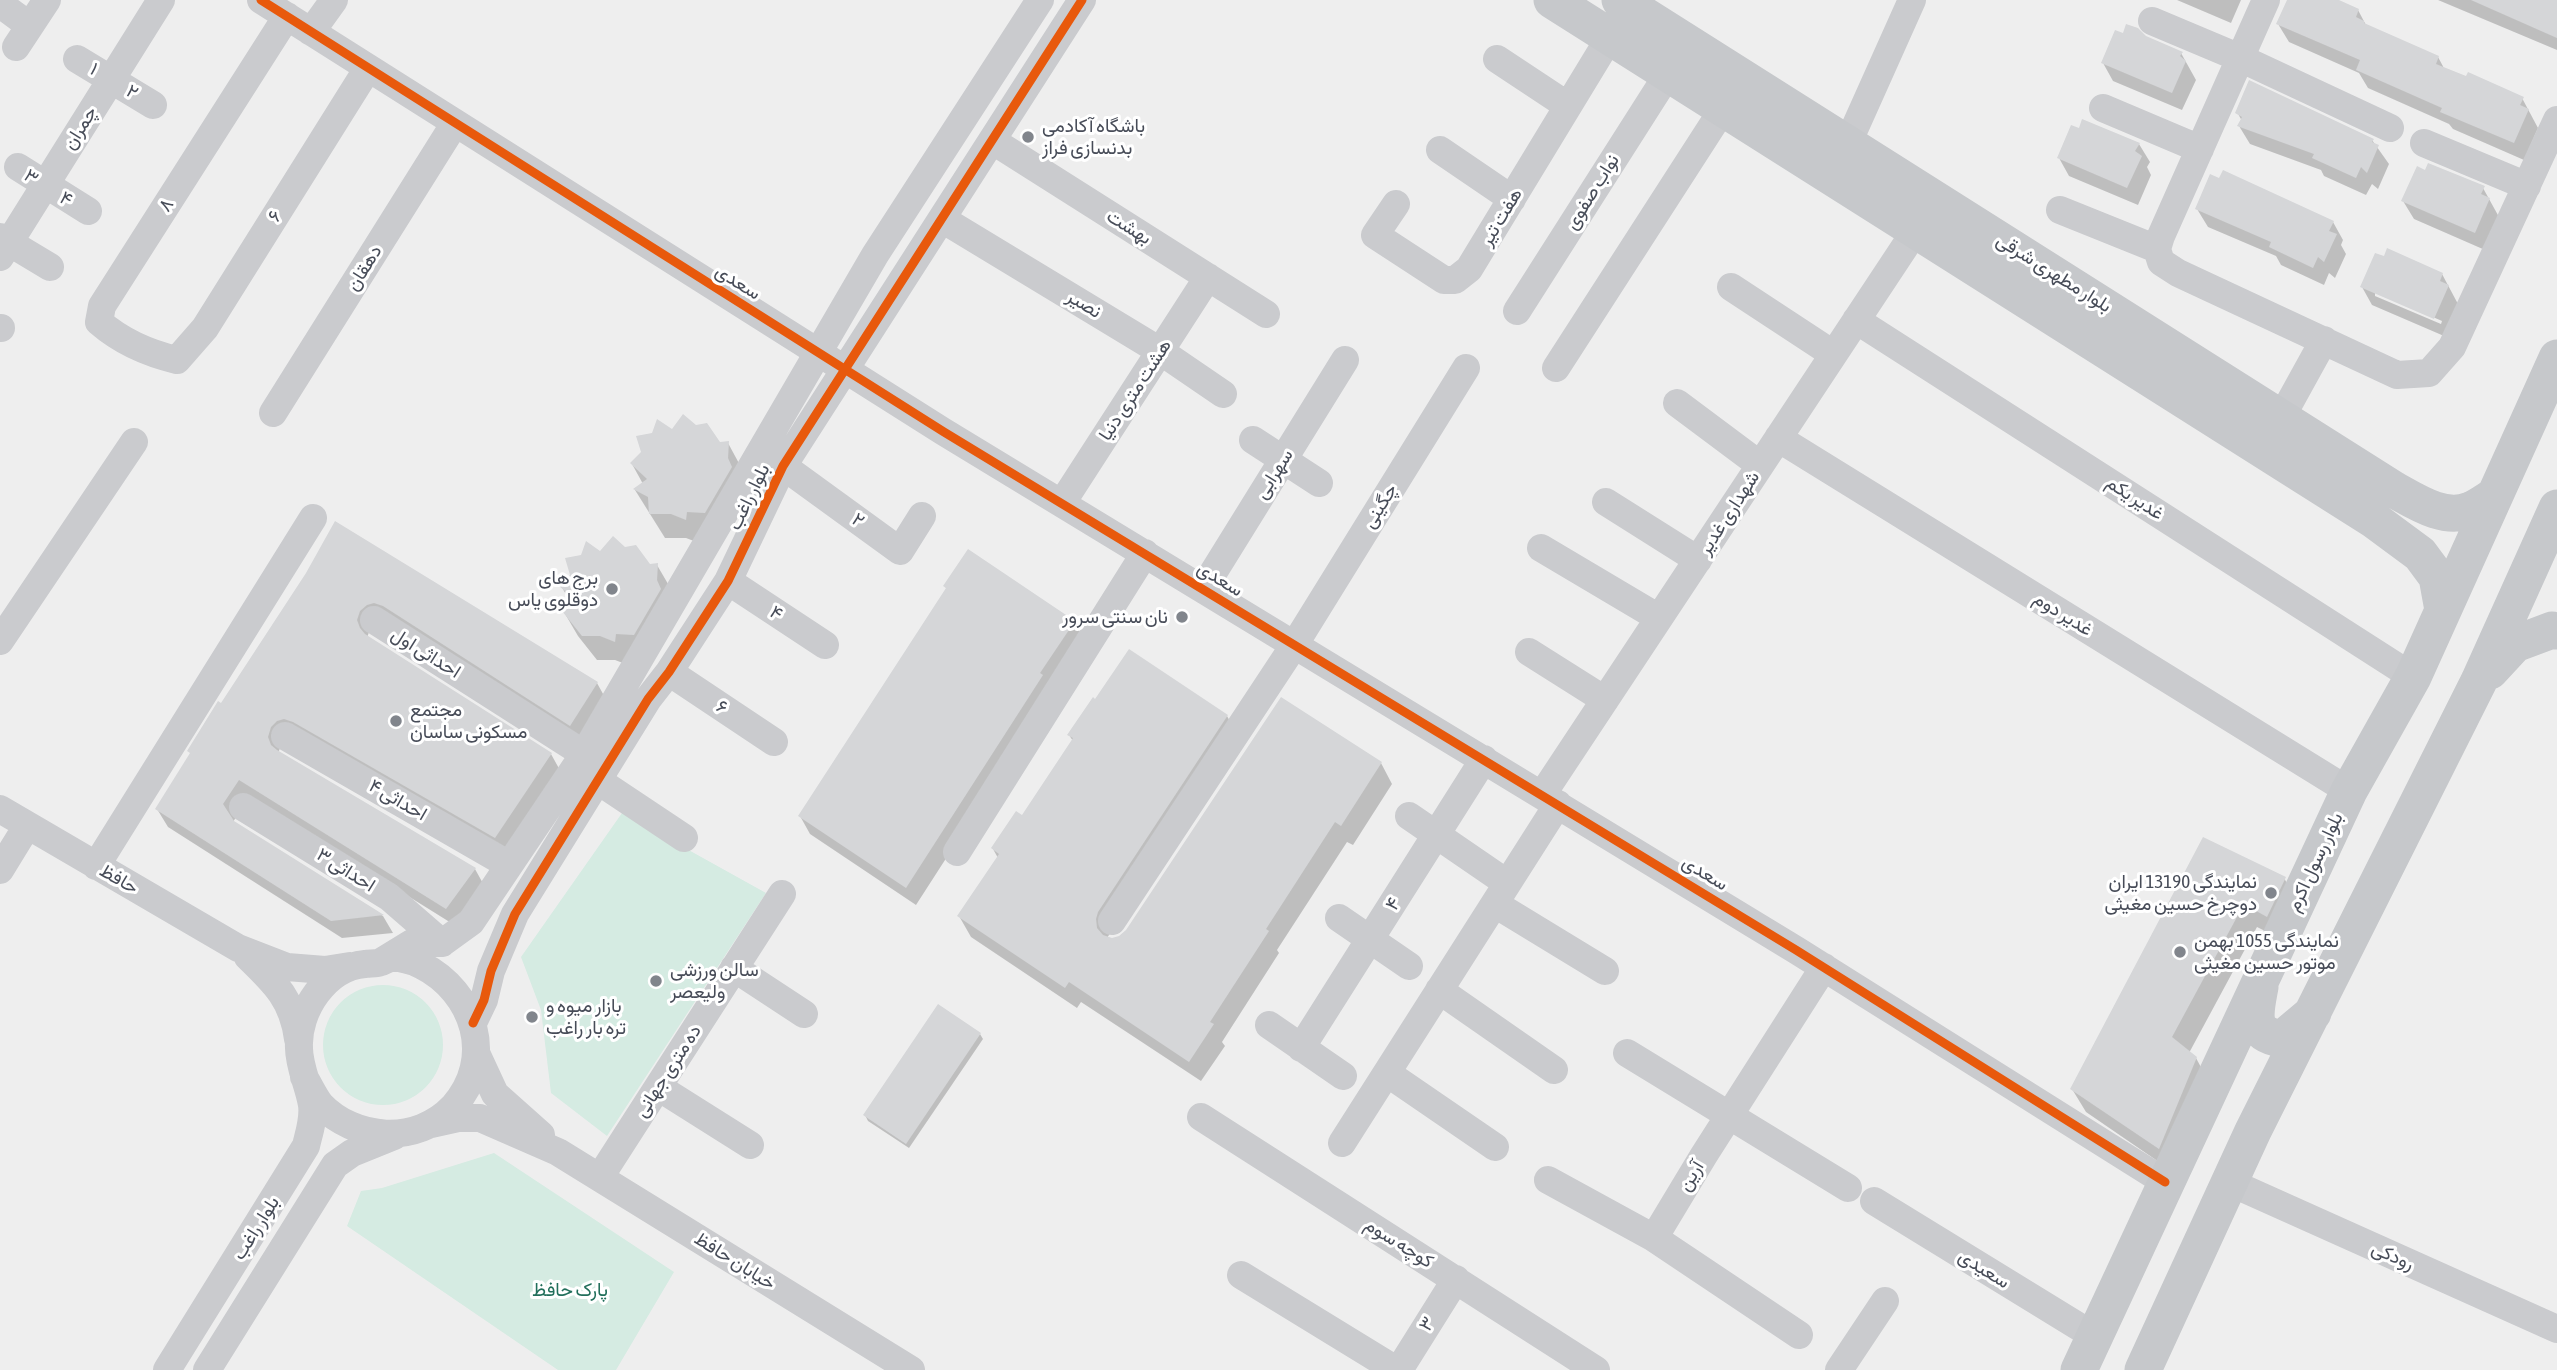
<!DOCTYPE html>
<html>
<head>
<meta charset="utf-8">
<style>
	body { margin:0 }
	canvas { display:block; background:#eee }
</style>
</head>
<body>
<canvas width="2557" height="1370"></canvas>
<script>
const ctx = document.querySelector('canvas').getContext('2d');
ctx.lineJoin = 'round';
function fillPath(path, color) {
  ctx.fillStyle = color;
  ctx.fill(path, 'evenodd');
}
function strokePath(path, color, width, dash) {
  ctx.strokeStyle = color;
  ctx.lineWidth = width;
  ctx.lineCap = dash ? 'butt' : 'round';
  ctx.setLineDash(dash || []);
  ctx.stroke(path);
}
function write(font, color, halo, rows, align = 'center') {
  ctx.font = font + ' "Asap Condensed",Vazirmatn,sans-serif';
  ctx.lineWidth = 6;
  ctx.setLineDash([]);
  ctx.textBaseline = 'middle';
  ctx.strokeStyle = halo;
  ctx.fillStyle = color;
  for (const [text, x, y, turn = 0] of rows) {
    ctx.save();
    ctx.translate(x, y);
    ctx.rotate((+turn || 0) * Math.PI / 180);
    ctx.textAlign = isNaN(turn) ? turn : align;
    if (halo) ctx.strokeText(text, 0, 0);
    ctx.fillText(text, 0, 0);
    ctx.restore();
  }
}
const green = new Path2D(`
	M 622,813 L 766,893 L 607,1136 L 551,1093 L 541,1010 L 521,957 Z
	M323 1045a60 60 0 1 1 120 0a60 60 0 1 1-120 0Z
	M 494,1153 L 674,1272 L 616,1370 L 558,1370 L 347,1226 L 361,1191 L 382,1188 Z`);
const shadow = new Path2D(`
	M 2177,0 L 2241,0 L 2231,23 Z
	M 2288,0 L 2334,0 L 2358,10 L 2367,27 L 2438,57 L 2445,70 L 2522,98 L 2538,128 L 2524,160 L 2453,129 L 2449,124 L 2368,88 L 2359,73 L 2289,42 L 2278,24 Z
	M 2438,0 L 2557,0 L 2557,50 Z
	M 2124,35 L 2145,38 L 2181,53 L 2196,80 L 2182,110 L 2113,81 L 2103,63 Z
	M 2237,112 L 2372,140 L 2389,164 L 2378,189 L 2372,184 L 2366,195 L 2324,176 L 2321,170 L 2250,144 L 2239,126 L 2242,121 Z
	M 2083,121 L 2139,144 L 2150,162 L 2147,167 L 2151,175 L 2138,205 L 2069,176 L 2059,158 L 2080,130 Z
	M 2483,188 L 2499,217 L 2485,250 L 2414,219 L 2403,201 Z
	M 2197,209 L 2333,222 L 2343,240 L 2341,245 L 2346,254 L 2335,278 L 2329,273 L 2324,285 L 2281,265 L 2276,256 L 2208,227 Z
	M 2442,274 L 2458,304 L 2444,336 L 2372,305 L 2362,287 ZM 2375,292 L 2442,321 L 2441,324 L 2375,296 Z
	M 672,431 L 720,444 L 728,443 L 741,467 L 699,543 L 686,538 L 665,538 L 635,490 L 643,484 L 632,464 Z
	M 601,553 L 649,566 L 657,565 L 671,589 L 628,665 L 615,660 L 597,660 L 578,636 L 564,612 L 573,606 L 561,586 Z
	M 308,573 L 597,683 L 607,701 L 581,742 L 370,629 L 367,638 L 551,754 L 561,772 L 505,855 L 281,746 L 278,753 L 475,869 L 485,887 L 456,926 L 249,797 L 233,822 L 383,916 L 393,933 L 342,938 L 168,827 L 157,809 Z
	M 945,586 L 1074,622 L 1085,640 L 1052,694 L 916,905 L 810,834 L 800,816 L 947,590 Z
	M 1227,716 L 1239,737 L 1107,938 L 1120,938 L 1381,763 L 1392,784 L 1353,845 L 1347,842 L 1277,950 L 1279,953 L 1222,1042 L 1225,1046 L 1201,1081 L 1081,1002 L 1077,1008 L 971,937 L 959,916 L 998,858 L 993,849 L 1022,817 L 1073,741 L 1069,735 Z
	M 2203,840 L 2284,878 L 2298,902 L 2281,939 L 2257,927 L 2189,1053 L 2196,1058 L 2209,1082 L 2172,1171 L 2086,1112 L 2072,1089 Z
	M 980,1034 L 983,1039 L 909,1148 L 868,1121 L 865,1115 Z`);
const building = new Path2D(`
	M 2287,0 L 2339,0 L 2359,9 L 2356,17 L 2364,21 L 2364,23 L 2439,56 L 2436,64 L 2466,76 L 2468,72 L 2524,97 L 2520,105 L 2529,109 L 2514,143 L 2440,112 L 2442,108 L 2356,70 L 2360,60 L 2276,24 Z
	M 2471,0 L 2557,0 L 2557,38 Z
	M 2126,24 L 2138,28 L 2146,36 L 2183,52 L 2180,56 L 2186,61 L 2172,93 L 2101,63 L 2115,30 L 2123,33 Z
	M 2249,80 L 2374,139 L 2372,142 L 2379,145 L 2367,173 L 2361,167 L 2356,178 L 2312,158 L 2314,154 L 2237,126 L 2242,117 L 2235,113 Z
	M 2082,119 L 2140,143 L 2135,151 L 2142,156 L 2127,188 L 2057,158 L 2071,125 L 2079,128 Z
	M 2428,163 L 2485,186 L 2481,194 L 2490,198 L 2475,233 L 2401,201 L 2417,166 L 2425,170 Z
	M 2223,170 L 2334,221 L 2329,231 L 2337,234 L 2324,262 L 2318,257 L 2313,268 L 2269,247 L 2271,242 L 2195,209 L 2210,174 L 2219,178 Z
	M 2387,248 L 2443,273 L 2440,281 L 2449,285 L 2434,319 L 2360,287 L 2375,253 L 2384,256 Z
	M 683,414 L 696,425 L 707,423 L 720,442 L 729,441 L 728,458 L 732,467 L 705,513 L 687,512 L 686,520 L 671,514 L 649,514 L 648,497 L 633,489 L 647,479 L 630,463 L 641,452 L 636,436 L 652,433 L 657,419 L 672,429 Z
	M 335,521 L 598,682 L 570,726 L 383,606 L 374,603 L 367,605 L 360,611 L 357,620 L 360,628 L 365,634 L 552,753 L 495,838 L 293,722 L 284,719 L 277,721 L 271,727 L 268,737 L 271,745 L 277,750 L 476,868 L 446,909 L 239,780 L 223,804 L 234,821 L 384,915 L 331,921 L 155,809 L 190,753 L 187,751 L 218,701 L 221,703 L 306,573 Z
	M 613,536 L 625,547 L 636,545 L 650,564 L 658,563 L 657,580 L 661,589 L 634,635 L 616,634 L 615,642 L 600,636 L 582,636 L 562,611 L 577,601 L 559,586 L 570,575 L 565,558 L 581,555 L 586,541 L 600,551 Z
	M 968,549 L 1075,621 L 1040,673 L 1043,675 L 906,888 L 798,816 L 946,588 L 943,586 Z
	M 1129,649 L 1228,715 L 1098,912 L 1096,919 L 1097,928 L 1103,935 L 1112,938 L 1119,936 L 1126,930 L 1281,697 L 1382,762 L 1341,826 L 1335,822 L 1266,929 L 1269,931 L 1210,1022 L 1214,1024 L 1189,1062 L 1069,982 L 1065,988 L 957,916 L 999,854 L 991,848 L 1016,811 L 1022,815 L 1073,738 L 1067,735 L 1093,697 L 1095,699 Z
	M 2203,837 L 2286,877 L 2267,917 L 2244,904 L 2172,1037 L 2197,1057 L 2159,1149 L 2070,1089 Z
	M 938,1004 L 981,1033 L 906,1144 L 863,1115 Z`);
const minor = new Path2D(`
	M 261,0 L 944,432 L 1796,950 L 2165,1182
	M 2266,0 L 2161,236 L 2157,249 L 2161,262 L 2178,273 L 2397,375 L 2429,373 L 2452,347 L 2557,120
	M 0,4 L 30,26
	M 287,16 L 102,306 L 99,322 C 122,342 147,353 177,360 L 205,328 L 368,68
	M 2152,21 L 2240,58 L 2390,128
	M 311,32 L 334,0
	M 16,47 L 47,0
	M 77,59 L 153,105
	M 1497,59 L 1568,106
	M 2103,108 L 2200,149
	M 993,141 L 1266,314
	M 1848,143 L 1912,0
	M 2424,143 L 2527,186
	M 1440,150 L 1512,199
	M 18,167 L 88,211
	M 1396,204 L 1375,235 L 1444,280 L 1455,280 L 1469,269 L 1610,37
	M 2060,210 L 2157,249
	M 942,219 L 1160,351 L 1223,394
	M 0,237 L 50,267
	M 0,257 L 161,0
	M 1731,287 L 1833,354
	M 1517,311 L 1668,74
	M 1856,320 L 2413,677
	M 0,328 L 1,328
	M 1556,368 L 1723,109
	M 1677,403 L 1760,465
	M 273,413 L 455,123
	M 2281,418 L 2324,340
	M 1778,438 L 2349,791
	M 1253,440 L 1319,483
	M 783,466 L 900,551 L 922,516
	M 1606,502 L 1698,560
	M 1062,503 L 1208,277
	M 1541,548 L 1659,618
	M 728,581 L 825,645
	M 1203,589 L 1345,360
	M 374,620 L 584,754
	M 0,641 L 134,442
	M 1529,652 L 1605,700
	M 669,672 L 774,742
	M 285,736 L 509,865
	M 597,780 L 684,838
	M 1542,795 L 1916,230
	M 243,807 L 389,897 L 442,943
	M 0,809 L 238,948 L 287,967 L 325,970 L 350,966
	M 1409,816 L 1498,877
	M 957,852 L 1145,553
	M 96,866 L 313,518
	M 0,870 L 27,826
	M 1495,904 L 1605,971
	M 1339,918 L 1409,966
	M 1112,921 L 1295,644 L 1466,368
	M 248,957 C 275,983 293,1000 298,1039
	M 381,962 L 412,943 L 442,943 L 471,922 L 584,754 L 875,255 L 1040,0
	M 734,968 L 804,1014
	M 1439,990 L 1554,1070
	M 473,1023 L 484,1000 L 491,971 L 515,914 L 648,699 L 669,672 L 728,581 L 783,466 L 1082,0
	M 1269,1025 L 1343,1076
	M 1301,1048 L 1484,759
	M 476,1053 L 495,1094 L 541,1135
	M 1627,1053 L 1848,1188
	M 1387,1073 L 1495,1147
	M 658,1087 L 750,1145
	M 1201,1117 L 1596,1370
	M 431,1124 L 458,1118 L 480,1118 L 558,1152 L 911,1370
	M 1342,1143 L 1558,804
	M 600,1177 L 782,894
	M 1548,1180 L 1654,1238
	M 2229,1182 L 2557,1329
	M 1874,1201 L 2094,1336
	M 1241,1275 L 1396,1370
	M 1799,1335 L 1654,1238 L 1704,1155 L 1824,967
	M 167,1370 L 306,1146 C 309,1133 314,1119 312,1105 C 309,1086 299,1067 299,1048 C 297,1011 326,967 365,964 C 370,963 376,964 381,962 C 383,962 389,958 390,958 C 399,957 414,961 421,965 C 475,992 496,1059 453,1107 C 417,1145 355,1141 320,1104 C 314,1096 309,1085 304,1077
	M 207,1370 L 335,1165 L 352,1153 L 394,1136
	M 1399,1370 L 1456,1279
	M 1839,1370 L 1885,1301`);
const major = new Path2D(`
	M 1552,0 L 2374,520 L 2420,554 L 2437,577 L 2443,610
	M 1620,0 L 2393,489 C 2415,501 2444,521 2470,510 C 2478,507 2486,501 2494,496
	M 2490,671 L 2515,644 L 2552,630 L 2557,631
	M 2260,987 C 2255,1014 2249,1034 2282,1039 L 2313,1013
	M 2079,1370 L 2349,791 L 2413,677 L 2557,358
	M 2143,1370 L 2253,1131 L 2479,681 L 2557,508`);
const cycleway = new Path2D(`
	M 261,0 L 944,432 L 1796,950 L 2165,1182
	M 473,1023 L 484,1000 L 491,971 L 515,914 L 648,699 L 669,672 L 728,581 L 783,466 L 1082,0`);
const markers = [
	[1028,137,7,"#81858c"],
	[612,589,7,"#81858c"],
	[1182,617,7,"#81858c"],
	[396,721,7,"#81858c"],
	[2271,893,7,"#81858c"],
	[2180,952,7,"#81858c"],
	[656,981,7,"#81858c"],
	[532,1017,7,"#81858c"]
];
const streetNames = [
	["۱",94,69,31],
	["۲",132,92,31],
	["چمران",80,128,-58],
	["۳",31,177,35],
	["نواب صفوی",1592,192,-58],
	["۴",66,199,31],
	["۸",166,205,-57],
	["۶",275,216,-58],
	["هفت تیر",1501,217,-59],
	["بهشت",1129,227,32],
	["دهقان",364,268,-58],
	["بلوار مطهری شرقی",2054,273,32],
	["سعدی",738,282,32],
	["نصیر",1084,304,31],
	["هشت متری دنیا",1135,390,-57],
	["سهرابی",1274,474,-58],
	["بلوار راغب",749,497,-64],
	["غدیر یکم",2135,498,33],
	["چگینی",1380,506,-58],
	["شهداری غدیر",1729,513,-57],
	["۲",858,520,36],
	["سعدی",1220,579,31],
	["۴",776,613,34],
	["غدیر دوم",2063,614,32],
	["احداثی اول",426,653,32],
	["۶",722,707,34],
	["احداثی ۴",398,800,30],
	["بلوار رسول اکرم",2315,862,-65],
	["احداثی ۳",346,870,32],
	["سعدی",1705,873,31],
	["حافظ",119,879,30],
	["۴",1393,904,-58],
	["ده متری جهانی",668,1071,-57],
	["آرین",1691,1176,-59],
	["بلوار راغب",256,1228,-58],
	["کوچه سوم",1399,1243,32],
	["رودکی",2393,1256,24],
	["خیابان حافظ",735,1261,32],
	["سعیدی",1984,1269,32],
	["۳",1427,1324,-58]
];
const poiNames = [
	["باشگاه آکادمی",1042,126],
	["بدنسازی فراز",1042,148],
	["برج های",598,578,"right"],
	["دوقلوی یاس",598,600,"right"],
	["نان سنتی سرور",1168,617,"right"],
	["مجتمع",410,710],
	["مسکونی ساسان",410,732],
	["نمایندگی 13190 ایران",2257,882,"right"],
	["دوچرخ حسین مغیثی",2257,904,"right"],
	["نمایندگی 1055 بهمن",2194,941],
	["موتور حسین مغیثی",2194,963],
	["سالن ورزشی",670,970],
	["ولیعصر",670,992],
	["بازار میوه و",546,1006],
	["تره بار راغب",546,1028]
];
const parkNames = [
	["پارک حافظ",570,1290]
];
fillPath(green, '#d5ebe2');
fillPath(shadow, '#0003');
fillPath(building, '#d5d6d8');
strokePath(minor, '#cacbce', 28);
strokePath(major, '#c6c8cb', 37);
strokePath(cycleway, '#e8590c', 9);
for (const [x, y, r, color] of markers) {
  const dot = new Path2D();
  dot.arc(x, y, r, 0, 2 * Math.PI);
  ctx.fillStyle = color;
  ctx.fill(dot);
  strokePath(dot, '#fff', 2.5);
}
write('19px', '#474c58', '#fff', streetNames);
write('19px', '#474c58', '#fff', poiNames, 'left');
write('19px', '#226f5b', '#fff', parkNames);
</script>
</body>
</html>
